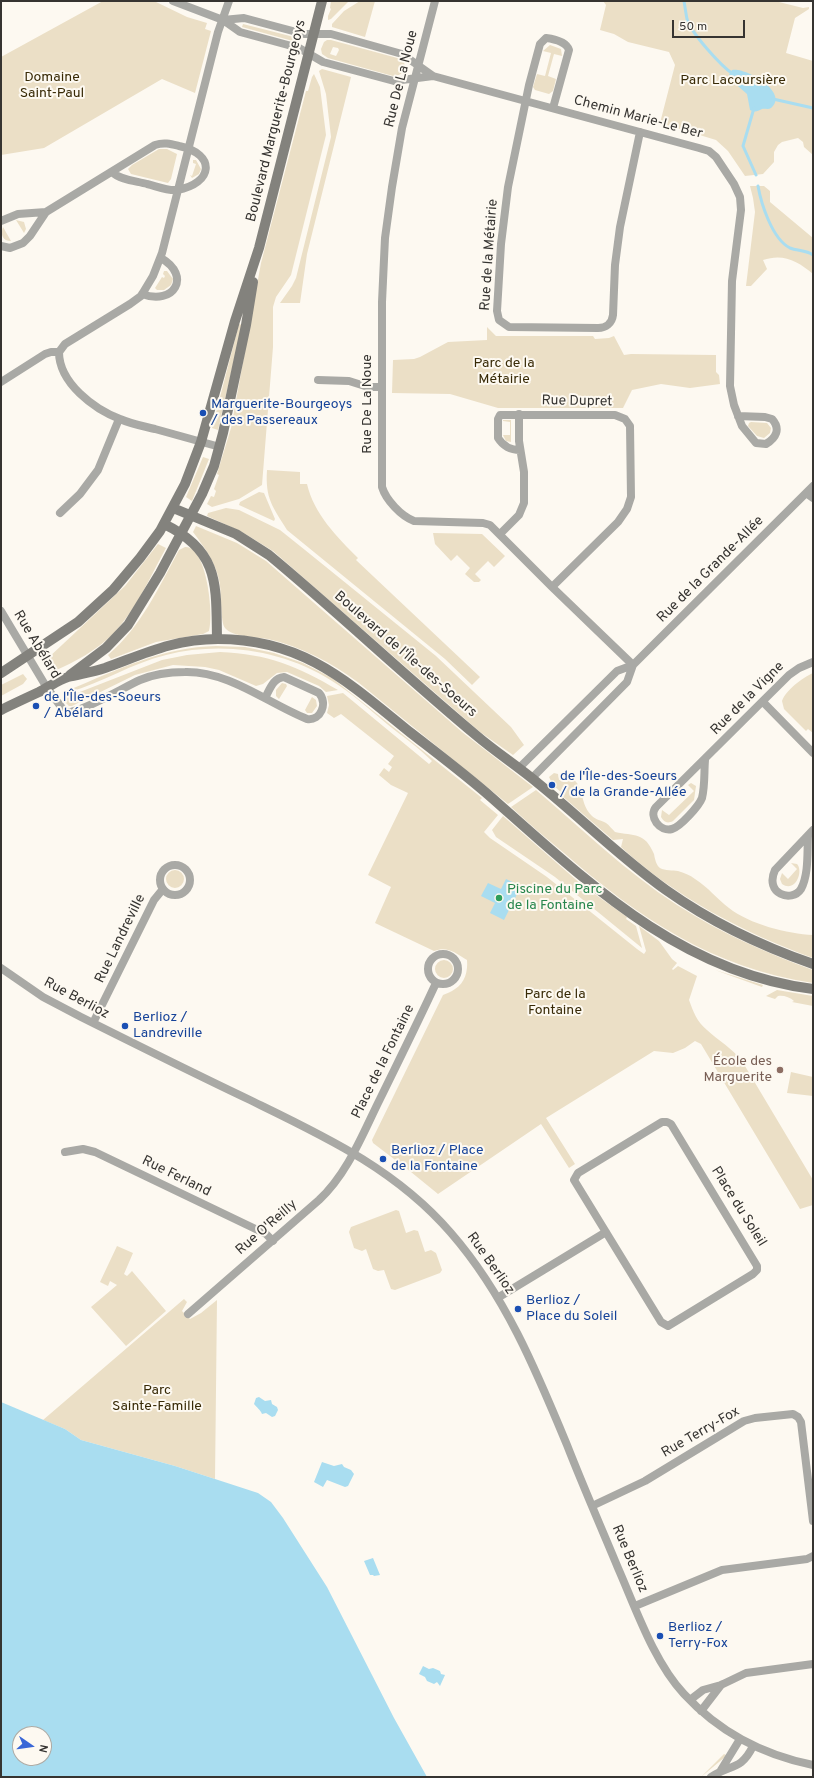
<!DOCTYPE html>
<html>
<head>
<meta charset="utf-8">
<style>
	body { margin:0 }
	#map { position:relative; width:814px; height:1778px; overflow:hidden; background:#fdf9f1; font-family:Overpass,sans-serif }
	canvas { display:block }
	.frame { position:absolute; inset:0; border:2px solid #363431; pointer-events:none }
	.north { position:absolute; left:12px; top:1726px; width:40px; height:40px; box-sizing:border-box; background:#fdf9f1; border:1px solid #adaaa4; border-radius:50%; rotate:103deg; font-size:11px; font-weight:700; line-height:16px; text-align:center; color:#363431 }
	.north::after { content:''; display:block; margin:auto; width:14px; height:18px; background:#3a67d7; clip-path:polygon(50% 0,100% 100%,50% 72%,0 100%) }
	.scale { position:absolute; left:672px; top:20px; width:73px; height:18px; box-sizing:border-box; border:2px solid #363431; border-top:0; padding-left:5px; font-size:12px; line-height:14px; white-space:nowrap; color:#363431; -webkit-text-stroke:3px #fdf9f1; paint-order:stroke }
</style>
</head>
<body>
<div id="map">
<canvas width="814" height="1778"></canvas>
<div class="frame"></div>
<div class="north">N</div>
<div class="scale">50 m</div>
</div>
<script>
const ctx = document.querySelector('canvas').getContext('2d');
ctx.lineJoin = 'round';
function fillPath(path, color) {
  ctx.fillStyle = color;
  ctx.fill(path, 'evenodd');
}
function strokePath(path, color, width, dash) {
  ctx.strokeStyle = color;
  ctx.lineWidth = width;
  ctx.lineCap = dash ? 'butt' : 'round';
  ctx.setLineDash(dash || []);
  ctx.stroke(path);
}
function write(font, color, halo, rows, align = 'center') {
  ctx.font = font + ' Overpass,sans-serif';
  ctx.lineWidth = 4;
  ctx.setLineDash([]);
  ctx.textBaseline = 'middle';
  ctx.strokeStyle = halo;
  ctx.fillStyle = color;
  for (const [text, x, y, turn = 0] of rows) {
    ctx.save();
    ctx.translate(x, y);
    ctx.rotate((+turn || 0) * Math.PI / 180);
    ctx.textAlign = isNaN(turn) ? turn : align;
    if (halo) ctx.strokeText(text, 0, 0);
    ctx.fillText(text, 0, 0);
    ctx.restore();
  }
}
const green = new Path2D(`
	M 103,1 L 154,1 L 187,17 L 207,23 L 205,29 L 211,31 L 195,93 L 162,79 L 44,148 L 1,155 L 1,57 Z
	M 331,1 L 349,1 L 331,19 L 328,20 L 328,16 L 331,9 L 330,8 Z
	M 360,1 L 375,1 L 365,37 L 332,27 L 332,24 L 344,11 Z
	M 603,1 L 775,1 L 803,8 L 809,7 L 809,9 L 795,18 L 786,53 L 813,61 L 813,155 L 804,147 L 803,142 L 798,138 L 782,142 L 778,145 L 774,152 L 774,162 L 763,174 L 745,176 L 728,151 L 716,140 L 660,123 L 675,65 L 669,52 L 628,42 L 614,34 L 600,30 L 606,5 Z
	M 243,24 L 294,37 L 293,41 L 242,27 Z
	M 327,40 L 331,40 L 401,59 L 404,61 C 406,70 402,76 393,76 L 328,58 L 322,54 L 321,49 L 324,42 ZM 333,47 L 338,48 L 339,50 L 336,56 L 330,54 Z
	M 550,45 L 561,49 L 562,56 L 554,54 L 548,76 L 556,79 L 553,91 L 549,94 L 535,90 L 533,87 L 537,74 L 545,76 L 551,53 L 543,51 Z
	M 322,69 L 351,77 L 307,254 L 300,303 L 280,303 L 292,286 L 296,278 L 331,137 L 326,94 L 319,71 Z
	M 314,74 L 320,87 L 326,135 L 291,275 L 276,297 L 273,307 L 273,347 L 262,485 L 239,499 L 212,507 L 207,504 L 211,496 L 214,497 L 216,491 L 214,489 L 219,475 L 217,474 L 231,428 L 261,263 L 306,91 L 308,91 L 312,77 Z
	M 159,149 L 167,149 L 177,154 L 171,179 L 168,183 L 131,174 L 128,169 L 132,165 Z
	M 193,160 L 196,160 L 201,169 L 199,174 L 192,178 L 190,175 L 192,176 L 196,164 L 193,163 Z
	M 750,186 L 764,186 L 770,191 L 770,202 L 813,238 L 813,274 C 798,261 783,253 763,260 L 767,269 L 751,286 L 746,286 L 755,212 L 753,198 Z
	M 16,220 L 24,222 L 26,229 L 24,233 Z
	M 3,227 L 11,241 C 3,241 0,235 3,227 Z
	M 164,271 L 167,271 L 173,279 L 171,285 L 164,290 L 157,290 L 155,288 L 162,277 L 164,278 L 165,276 L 163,274 Z
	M 239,324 L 242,325 L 218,430 L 212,428 Z
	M 487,327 L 496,336 L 593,336 L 595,339 L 609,338 L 614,336 L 624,355 L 631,354 L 716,355 L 716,372 L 719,375 L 720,384 L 690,388 L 661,384 L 632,390 L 623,408 L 498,408 L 450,394 L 392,393 L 393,360 L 414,359 L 420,357 L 448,342 L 487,340 Z
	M 503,420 L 511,420 L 511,442 L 506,441 L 503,435 L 510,435 L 510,422 L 503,421 Z
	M 751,422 L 767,423 L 771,428 L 770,433 L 764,438 L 757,436 L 748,426 L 749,423 Z
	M 203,457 L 209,459 L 192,501 L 186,497 Z
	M 267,470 L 300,472 L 300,484 L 307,484 C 314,514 337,537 358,558 L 356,560 L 480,677 L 472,685 L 445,659 L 287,530 C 273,507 265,499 267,470 Z
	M 259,492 L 264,493 L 275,519 L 274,521 L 239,505 L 240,502 Z
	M 226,508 L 239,510 L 280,530 L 305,550 L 436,656 L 511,727 L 524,745 L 513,755 L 480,732 L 273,551 L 242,532 L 207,516 L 208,513 Z
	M 196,526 L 237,543 L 266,561 L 462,732 L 533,787 L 508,804 L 359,683 C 331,662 302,647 268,639 C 257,637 232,637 225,628 C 220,622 222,591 219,580 C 215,561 204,547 193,532 Z
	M 433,533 L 482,534 L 505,556 L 494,567 L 488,561 L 475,574 L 481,580 L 479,582 L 474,582 L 465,574 L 470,568 L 457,555 L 451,561 L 435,544 Z
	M 158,544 L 166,548 C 150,577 136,610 113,634 C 97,650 75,662 54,671 L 47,659 L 125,586 Z
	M 185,547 C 207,545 214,616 209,631 L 203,634 L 156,642 L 111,659 L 108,655 C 141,627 159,587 179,550 Z
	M 216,646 L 245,647 L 274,653 L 303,663 L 332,678 L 482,798 L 480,800 L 498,815 L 484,832 L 490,838 L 547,877 L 637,949 L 644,954 L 646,951 L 639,926 L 659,941 L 672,959 L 677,963 L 672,969 L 673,970 L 678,966 L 697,976 L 689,1000 C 693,1011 697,1022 707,1030 C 719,1041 732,1048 742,1061 L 813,1180 L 813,1205 L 800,1209 L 701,1044 L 695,1041 L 685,1048 L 673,1053 L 654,1051 L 546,1118 L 575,1164 L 569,1168 L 541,1124 L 438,1194 L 411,1172 L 373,1143 L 372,1140 L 443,995 C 447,993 451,992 455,989 C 465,983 468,971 467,960 C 455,953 448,946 434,951 L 375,923 L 391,887 L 368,875 L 408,793 L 391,785 L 379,775 L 384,768 L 389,772 L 392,767 L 388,764 L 394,756 L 341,714 L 334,718 L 327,713 L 329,705 L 327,696 L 343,693 L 429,764 L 432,761 C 418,747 402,736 387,724 C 369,709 352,693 332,681 C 283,650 222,641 166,655 C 132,663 102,683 69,692 L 69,690 C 117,670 163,647 216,646 Z
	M 220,652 C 268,654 297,666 338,690 L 326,692 L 319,686 L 287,672 L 277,673 L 263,684 L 256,686 L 219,670 L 205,667 L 173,665 L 135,675 L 72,706 L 69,706 L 63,700 L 67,697 L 162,660 L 187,655 Z
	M 813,673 L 813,733 L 808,729 L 806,731 L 784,709 L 782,701 C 786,690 802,678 813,673 Z
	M 23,674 L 27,679 L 23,684 L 1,696 L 1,685 Z
	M 282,683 L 286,684 L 287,686 L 279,699 L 276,696 L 276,690 Z
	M 312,697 L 316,700 L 317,706 L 312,713 L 307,713 L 305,710 Z
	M 554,773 L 558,774 L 559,780 L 562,779 L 561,774 C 589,781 576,800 592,816 C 596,820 601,820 606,823 C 609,825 612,829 615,832 C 634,836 645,832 654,854 C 655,859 656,865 660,868 C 665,871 673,870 678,871 C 684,873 690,875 695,879 C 708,887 717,899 729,908 C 749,924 788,934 813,935 L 813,958 C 744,933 675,897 621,847 L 623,839 L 613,840 L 561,795 L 563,794 L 553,785 L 549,777 Z
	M 691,783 L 696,786 L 694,800 L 673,821 C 667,824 664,822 661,817 L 662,810 L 669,815 L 694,791 L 688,785 Z
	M 536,790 C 582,829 626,872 677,905 C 719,932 766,953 813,970 L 813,983 C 713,968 639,918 564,853 C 546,838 528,823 511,807 Z
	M 503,816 L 582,885 L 627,917 L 626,919 L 636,926 L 642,948 L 555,877 L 496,837 L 492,830 Z
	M 791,863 L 797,864 C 804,872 795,893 782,884 L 780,879 L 782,873 L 788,879 L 797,869 Z
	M166 879a9 9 0 1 1 18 0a9 9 0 1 1-18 0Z
	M435 969a9 9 0 1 1 18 0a9 9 0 1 1-18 0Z
	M 715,970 L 763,985 L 762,987 Z
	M 777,990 L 813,996 L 813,1006 L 792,1002 L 794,1001 C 790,997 783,995 778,996 L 775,999 L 766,996 Z
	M 791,1072 L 813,1077 L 813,1096 L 787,1093 Z
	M 396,1210 L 399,1211 L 406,1233 L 414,1230 L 418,1231 L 425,1252 L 431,1250 L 436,1253 L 442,1270 L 440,1273 L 395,1290 L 391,1289 L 384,1270 L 378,1271 L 373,1269 L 366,1249 L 362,1251 L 354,1248 L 349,1232 L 351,1227 Z
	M 117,1246 L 133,1253 L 124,1274 L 127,1276 L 132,1271 L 166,1311 L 126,1346 L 91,1307 L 117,1285 L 110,1281 L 108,1286 L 100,1282 Z
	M 184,1299 L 187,1302 L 182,1311 L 190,1319 L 201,1313 L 217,1300 L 215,1479 L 175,1466 L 81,1440 L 65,1429 L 43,1420 Z
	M 724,1754 L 726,1755 L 725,1757 L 701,1777 Z`);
const water = new Path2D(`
	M 732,70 C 746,67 790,93 771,108 C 768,110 765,108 762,109 C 757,111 756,113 750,110 L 747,94 L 731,80 L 729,75 Z
	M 506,879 L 521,886 L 504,920 L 490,913 L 495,903 L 481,896 L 488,883 L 501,889 Z
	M 259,1397 L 265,1401 L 271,1400 L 272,1404 L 277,1407 L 278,1410 L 275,1416 L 272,1417 L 266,1413 L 262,1414 C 260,1409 257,1408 254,1404 L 256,1398 Z
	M 1,1402 L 65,1429 L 81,1440 L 175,1466 L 215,1479 L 258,1493 L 271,1502 L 283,1518 L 327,1587 L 394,1718 L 427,1777 L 1,1777 ZM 20,1734 L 44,1734 L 44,1758 L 20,1758 Z
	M 322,1462 L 334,1466 L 342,1464 L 344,1467 L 351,1470 L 354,1474 L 348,1486 L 345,1487 L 327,1480 L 323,1487 L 314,1482 Z
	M 373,1558 L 380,1575 L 374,1576 L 373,1575 L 370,1575 L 364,1561 Z
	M 423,1666 L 429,1669 L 433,1668 L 440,1671 L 441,1674 L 445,1675 L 440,1686 L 437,1682 L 434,1684 L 427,1681 L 425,1677 L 419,1674 Z`);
const stream = new Path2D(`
	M 684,1 C 685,7 686,14 687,19 C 691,33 721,66 733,74
	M 773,99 L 813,108
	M 754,108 L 743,146 L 756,175
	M 758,186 C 761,203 772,239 790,248 C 797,251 806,250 813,255`);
const street = new Path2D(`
	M 173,1 L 223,20 L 240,32 L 299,48 L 323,62 L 394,81 L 433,76
	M 435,1 L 402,128 L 392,187 L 385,238 L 382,302 L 382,487 C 386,500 401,516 414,521 L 483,523 L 490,525 L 552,587 L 633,665
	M 223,20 L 244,18 L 304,34 L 331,34 L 402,54 L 433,76 L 699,148 L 709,151 L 716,157 L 734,184 L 740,197 L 741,210 L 732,281 L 730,386 L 734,405 L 742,426 L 756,443 L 766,444 C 776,438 781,429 772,419 L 765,417 L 738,416
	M 553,108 L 569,50 C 566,41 554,39 546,38 L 540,44 L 529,85 L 508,187 L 501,244 L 497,311 L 499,320 L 509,327 L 598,328 C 606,328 612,323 613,315 L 615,265 L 620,227 L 640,132
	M 1,221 L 18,214 L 46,212
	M 1,246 L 10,248 L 23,243 L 30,236 L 46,212 L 155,145 C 164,142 171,144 179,146 C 217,154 213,184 177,190 C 167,191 156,186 147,184 C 136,181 120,180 112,172
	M 142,294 C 174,306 192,276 161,258
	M 318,380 L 349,381 L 368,387 L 382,387
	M 1,382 L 45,354 L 51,352 L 59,352
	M 220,447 C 198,441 176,435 155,429 C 143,426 131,424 120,419 C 94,409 59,383 59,352 L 65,344 L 130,304 L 141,296 L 153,276 L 162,253 L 218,32 L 229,1
	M 520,450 C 510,450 503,446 498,438 L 498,419 L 500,415 L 615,415 L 625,419 L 630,426 L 631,497 L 627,509 L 618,522 L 552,587
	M 806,493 L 813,498
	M 60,513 L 80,494 L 98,470 L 119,419
	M 500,534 L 519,515 L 524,503 L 524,472 L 519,441 L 519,414
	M 1,611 L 47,688 L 65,712 C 78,715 124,687 140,680 C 154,674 170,672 185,672 C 229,671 267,703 307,719 C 321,721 328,703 319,693 L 284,677 C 273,678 270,689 265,698
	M 763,702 L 813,753
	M 705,760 C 704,773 705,786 702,798 C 699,806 680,827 672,829 C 660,832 648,817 656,807 L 789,675 L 799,668 L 813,662
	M 519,768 L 617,671 L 633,665 L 642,656 L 813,486
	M 532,778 L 627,682 L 633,665
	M 808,836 C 807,852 809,874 801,889 C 792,903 764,894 775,870 L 813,830
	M160 880a15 15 0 1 1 30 0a15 15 0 1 1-30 0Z
	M428 969a15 15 0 1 1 30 0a15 15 0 1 1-30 0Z
	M 1,968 L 43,997 L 81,1017 C 137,1045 193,1073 250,1100 C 324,1136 396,1169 451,1233 C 505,1295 536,1370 567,1445 C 583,1486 601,1527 618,1568 C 636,1609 654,1662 684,1694 C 719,1732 763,1755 813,1765
	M 93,1023 L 154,900 L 163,889
	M 662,1122 L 667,1122 L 671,1124 L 757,1266 L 757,1270 L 753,1274 L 668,1326 L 661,1322 L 574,1180 L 578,1173 Z
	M 65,1152 L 83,1149 L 95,1152 L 266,1234 L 273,1241
	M 499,1297 L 606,1232
	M 188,1314 L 319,1200 C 348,1173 363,1133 380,1099 C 399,1060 418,1022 436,983
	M 592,1506 L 645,1481 L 744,1421 L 755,1418 L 793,1414 L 798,1417 L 801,1422 L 813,1521
	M 635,1606 L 722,1570 L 807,1559 L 813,1556
	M 690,1700 L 703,1690 L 721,1685 L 746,1673 L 813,1664
	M 701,1711 L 721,1685
	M 721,1770 L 740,1739
	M 711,1777 C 730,1764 741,1771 753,1746`);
const secondary = new Path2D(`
	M 173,508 L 236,534 L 269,555 C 340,614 406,677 477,736 C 497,753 519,767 539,784 C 582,819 621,858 666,890 C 711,922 761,946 813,964
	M 164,524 C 220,551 216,585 217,639
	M 1,673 L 78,622 L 113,590 L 140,558 L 160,531 L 185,484 L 201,442 L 235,321 L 259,248 L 322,1
	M 70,675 L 106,648 L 128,625 L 160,573 L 202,494 L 214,466 L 223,433 L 246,325 L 253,282
	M 1,710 C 13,704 26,698 39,692 C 49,687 58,680 68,677 C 80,674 93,672 105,668 C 144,654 174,639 218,639 C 304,639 349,683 411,733 C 438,754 466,775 492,798 C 587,882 681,973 813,989`);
const markers = [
	[203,413,4,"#1a4fb4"],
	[36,706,4,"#1a4fb4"],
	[552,785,4,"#1a4fb4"],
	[499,898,4,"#2e9e5b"],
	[125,1026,4,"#1a4fb4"],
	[780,1070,4,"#8d6e63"],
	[383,1159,4,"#1a4fb4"],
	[518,1309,4,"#1a4fb4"],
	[660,1636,4,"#1a4fb4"]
];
const parkNames = [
	["Domaine",52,78],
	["Saint-Paul",52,94],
	["Parc Lacoursière",733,81],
	["Parc de la",504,364],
	["Métairie",504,380],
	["Parc de la",555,995],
	["Fontaine",555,1011],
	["Parc",157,1391],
	["Sainte-Famille",157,1407]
];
const streetNames = [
	["Rue De La Noue",402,79,-76],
	["Chemin Marie-Le Ber",638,118,15],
	["Boulevard Marguerite-Bourgeoys",277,121,-76],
	["Rue de la Métairie",490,255,-86],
	["Rue Dupret",577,402,1],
	["Rue De La Noue",368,404,-90],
	["Rue de la Grande-Allée",711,570,-45],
	["Rue Abélard",36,645,59],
	["Boulevard de l'Île-des-Soeurs",405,655,41],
	["Rue de la Vigne",748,699,-45],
	["Rue Landreville",121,939,-64],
	["Rue Berlioz",76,999,28],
	["Place de la Fontaine",384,1062,-64],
	["Rue Ferland",176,1177,26],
	["Place du Soleil",738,1207,58],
	["Rue O'Reilly",267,1228,-41],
	["Rue Berlioz",490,1264,55],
	["Rue Terry-Fox",701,1433,-30],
	["Rue Berlioz",629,1559,67]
];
const transitNames = [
	["Marguerite-Bourgeoys",211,405],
	["/ des Passereaux",211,421],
	["de l'Île-des-Soeurs",44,698],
	["/ Abélard",44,714],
	["de l'Île-des-Soeurs",560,777],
	["/ de la Grande-Allée",560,793],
	["Berlioz /",133,1018],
	["Landreville",133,1034],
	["Berlioz / Place",391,1151],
	["de la Fontaine",391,1167],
	["Berlioz /",526,1301],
	["Place du Soleil",526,1317],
	["Berlioz /",668,1628],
	["Terry-Fox",668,1644]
];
const leisureNames = [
	["Piscine du Parc",507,890],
	["de la Fontaine",507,906]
];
const educationNames = [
	["École des",772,1062],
	["Marguerite",772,1078]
];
fillPath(green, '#ebdfc6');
fillPath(water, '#a9ddf0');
strokePath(stream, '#a9ddf0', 3);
strokePath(street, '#a9a9a5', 8);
strokePath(secondary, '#83827d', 10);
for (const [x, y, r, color] of markers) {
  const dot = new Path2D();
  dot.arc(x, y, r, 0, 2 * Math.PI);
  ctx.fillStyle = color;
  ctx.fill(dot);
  strokePath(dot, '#fdf9f1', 1.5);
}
write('14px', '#382a06', '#fdf9f1', parkNames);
write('14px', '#363431', '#fdf9f1', streetNames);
write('14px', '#164399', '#fdf9f1', transitNames, 'left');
write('14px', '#27864d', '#fdf9f1', leisureNames, 'left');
write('14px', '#785e54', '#fdf9f1', educationNames, 'right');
</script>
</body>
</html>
